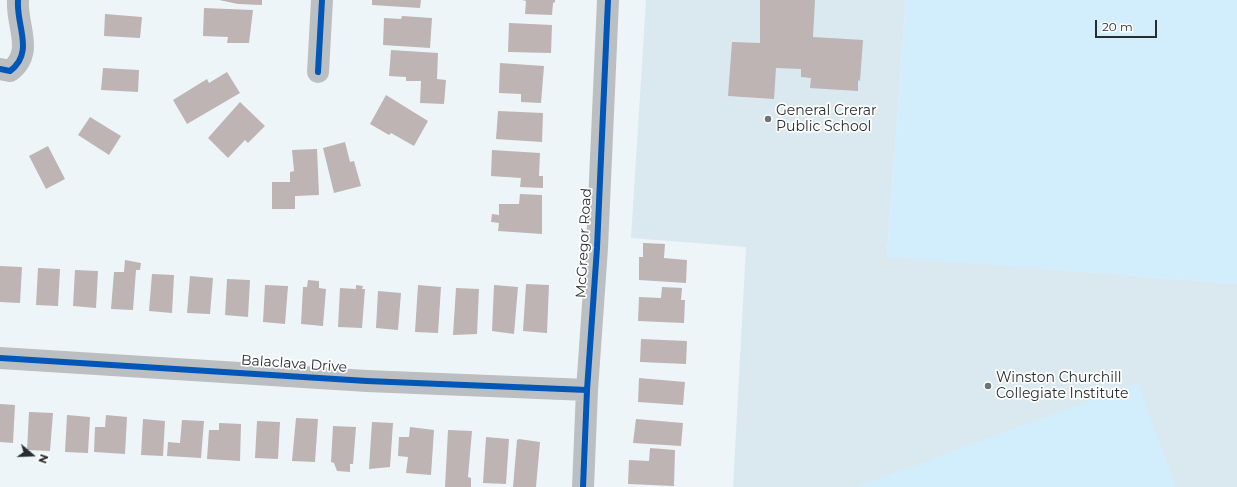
<!DOCTYPE html>
<html>
<head>
<meta charset="utf-8">
<style>
	body { margin:0 }
	#map { position:relative; width:1237px; height:487px; overflow:hidden; background:#edf5f9; font-family:Montserrat,sans-serif }
	canvas { display:block }
	.north { position:absolute; left:12px; top:435px; width:40px; height:40px; -webkit-text-stroke:3px #fff; paint-order:stroke; rotate:109deg; font-size:11px; font-weight:700; line-height:16px; text-align:center; color:#282e30 }
	.north::after { content:''; display:block; margin:auto; width:14px; height:18px; background:#282e30; clip-path:polygon(50% 0,100% 100%,50% 72%,0 100%) }
	.scale { position:absolute; left:1095px; top:20px; width:62px; height:18px; box-sizing:border-box; border:2px solid #282e30; border-top:0; padding-left:5px; font-size:12px; line-height:14px; white-space:nowrap; color:#282e30; -webkit-text-stroke:3px #fff; paint-order:stroke }
</style>
</head>
<body>
<div id="map">
<canvas width="1237" height="487"></canvas>
<div class="north">N</div>
<div class="scale">20 m</div>
</div>
<script>
const ctx = document.querySelector('canvas').getContext('2d');
ctx.lineJoin = 'round';
function fillPath(path, color) {
  ctx.fillStyle = color;
  ctx.fill(path, 'evenodd');
}
function strokePath(path, color, width, dash) {
  ctx.strokeStyle = color;
  ctx.lineWidth = width;
  ctx.lineCap = dash ? 'butt' : 'round';
  ctx.setLineDash(dash || []);
  ctx.stroke(path);
}
function write(font, color, halo, rows, align = 'center') {
  ctx.font = font + ' Montserrat,sans-serif';
  ctx.lineWidth = 3.5;
  ctx.setLineDash([]);
  ctx.textBaseline = 'middle';
  ctx.strokeStyle = halo;
  ctx.fillStyle = color;
  for (const [text, x, y, turn = 0] of rows) {
    ctx.save();
    ctx.translate(x, y);
    ctx.rotate((+turn || 0) * Math.PI / 180);
    ctx.textAlign = isNaN(turn) ? turn : align;
    if (halo) ctx.strokeText(text, 0, 0);
    ctx.fillText(text, 0, 0);
    ctx.restore();
  }
}
const built = new Path2D(`
	M 646,0 L 906,0 L 887,256 L 1237,284 L 1237,487 L 733,487 L 746,247 L 631,238 Z`);
const green = new Path2D(`
	M 906,0 L 1237,0 L 1237,284 L 887,257 Z
	M 1138,383 L 1176,487 L 856,487 Z`);
const building = new Path2D(`
	M 219,0 L 262,0 L 262,5 L 238,4 Z
	M 372,0 L 421,0 L 420,8 L 372,5 Z
	M 522,0 L 555,0 L 555,2 L 553,3 L 552,15 L 525,14 L 526,1 Z
	M 760,0 L 815,0 L 813,37 L 863,40 L 860,81 L 858,80 L 858,91 L 810,88 L 811,78 L 801,77 L 801,69 L 776,68 L 774,99 L 728,96 L 732,42 L 760,43 Z
	M 204,8 L 253,10 L 249,43 L 227,43 L 228,37 L 203,36 Z
	M 105,14 L 142,17 L 140,38 L 104,36 Z
	M 402,16 L 432,18 L 430,48 L 383,45 L 384,18 L 401,19 Z
	M 509,23 L 552,25 L 551,53 L 508,52 Z
	M 391,50 L 438,53 L 437,79 L 446,80 L 444,104 L 420,103 L 421,81 L 406,81 L 406,77 L 389,76 Z
	M 500,63 L 544,66 L 541,103 L 521,102 L 521,94 L 499,93 Z
	M 103,68 L 139,70 L 138,92 L 101,90 Z
	M 227,72 L 240,93 L 187,124 L 173,100 L 207,79 L 209,83 Z
	M 386,95 L 428,121 L 414,146 L 391,133 L 389,135 L 370,124 Z
	M 240,102 L 265,126 L 248,143 L 245,140 L 228,158 L 208,138 Z
	M 498,111 L 543,113 L 542,142 L 496,139 Z
	M 90,117 L 121,136 L 109,155 L 78,135 Z
	M 345,142 L 350,162 L 354,161 L 361,186 L 334,193 L 323,148 Z
	M 48,146 L 65,179 L 46,189 L 29,156 Z
	M 317,149 L 319,195 L 295,196 L 295,209 L 272,209 L 272,182 L 290,182 L 290,172 L 294,171 L 292,150 Z
	M 492,150 L 540,153 L 539,176 L 543,176 L 543,188 L 520,187 L 521,178 L 491,176 Z
	M 520,194 L 542,195 L 542,234 L 498,231 L 499,223 L 491,222 L 492,214 L 499,215 L 499,204 L 519,204 Z
	M 643,243 L 665,244 L 664,258 L 687,260 L 686,283 L 639,280 L 639,257 L 643,257 Z
	M 125,260 L 141,263 L 140,270 L 136,270 L 133,310 L 111,309 L 114,272 L 124,272 Z
	M 0,266 L 22,267 L 20,303 L 0,302 Z
	M 38,268 L 60,269 L 58,306 L 36,305 Z
	M 75,270 L 98,271 L 96,308 L 73,306 Z
	M 152,274 L 174,275 L 172,313 L 149,311 Z
	M 190,276 L 213,278 L 210,314 L 187,313 Z
	M 227,279 L 250,280 L 248,317 L 225,315 Z
	M 308,280 L 319,281 L 319,288 L 326,289 L 323,326 L 301,324 L 303,287 L 307,287 Z
	M 526,284 L 549,285 L 547,333 L 523,331 Z
	M 265,285 L 288,286 L 285,324 L 263,322 Z
	M 356,285 L 363,286 L 362,289 L 365,289 L 362,328 L 338,327 L 340,288 L 356,289 Z
	M 418,285 L 441,287 L 438,333 L 415,332 Z
	M 494,285 L 518,287 L 514,334 L 492,331 Z
	M 662,287 L 682,288 L 681,300 L 685,300 L 684,323 L 638,321 L 639,297 L 661,298 Z
	M 456,288 L 479,289 L 477,334 L 453,335 Z
	M 378,291 L 401,293 L 398,330 L 376,328 Z
	M 641,339 L 687,341 L 686,364 L 640,362 Z
	M 639,378 L 685,382 L 683,405 L 638,402 Z
	M 0,404 L 15,405 L 13,443 L 0,442 Z
	M 29,412 L 53,413 L 50,451 L 27,450 Z
	M 67,415 L 90,417 L 88,453 L 65,452 Z
	M 106,415 L 127,417 L 125,454 L 94,452 L 95,427 L 105,427 Z
	M 296,418 L 318,419 L 315,462 L 292,461 Z
	M 143,419 L 165,421 L 163,456 L 141,455 Z
	M 636,419 L 683,423 L 681,446 L 633,443 Z
	M 182,420 L 204,421 L 201,458 L 167,456 L 168,442 L 180,443 Z
	M 257,421 L 280,422 L 278,459 L 255,458 Z
	M 372,422 L 393,423 L 390,467 L 369,469 Z
	M 219,423 L 241,424 L 240,461 L 207,459 L 209,430 L 219,430 Z
	M 333,426 L 356,427 L 353,464 L 350,464 L 350,472 L 337,471 L 334,463 L 331,462 Z
	M 410,427 L 434,430 L 431,475 L 406,473 L 408,457 L 398,456 L 399,437 L 409,437 Z
	M 448,430 L 472,431 L 468,477 L 471,478 L 471,487 L 445,487 Z
	M 486,437 L 509,439 L 506,484 L 483,483 Z
	M 519,439 L 540,442 L 536,487 L 513,487 L 517,440 Z
	M 650,448 L 675,450 L 674,486 L 628,484 L 629,460 L 649,461 Z`);
const minor = new Path2D(`
	M 0,69 L 10,71 C 35,52 16,26 18,0
	M 318,72 L 322,0
	M 0,358 L 367,381 L 587,390
	M 583,487 L 587,390 L 597,248 L 608,0`);
const cycleway = new Path2D(`
	M 0,69 L 10,71 C 35,52 16,26 18,0
	M 318,72 L 322,0
	M 0,358 L 367,381 L 587,390
	M 583,487 L 587,390 L 597,248 L 608,0`);
const markers = [
	[768,119,4,"#6d7476"],
	[988,386,4,"#6d7476"]
];
const poiNames = [
	["General Crerar",776,111],
	["Public School",776,127],
	["Winston Churchill",996,378],
	["Collegiate Institute",996,394]
];
const streetNames = [
	["McGregor Road",584,243,-87],
	["Balaclava Drive",294,364,4]
];
fillPath(built, '#dae9f0');
fillPath(green, '#d2edfb');
fillPath(building, '#beb4b3');
strokePath(minor, '#bcbfc1', 22);
strokePath(cycleway, '#0057b8', 6);
for (const [x, y, r, color] of markers) {
  const dot = new Path2D();
  dot.arc(x, y, r, 0, 2 * Math.PI);
  ctx.fillStyle = color;
  ctx.fill(dot);
  strokePath(dot, '#fff', 1.5);
}
write('14px', '#282e30', '#fff', poiNames, 'left');
write('14px', '#282e30', '#fff', streetNames);
</script>
</body>
</html>
